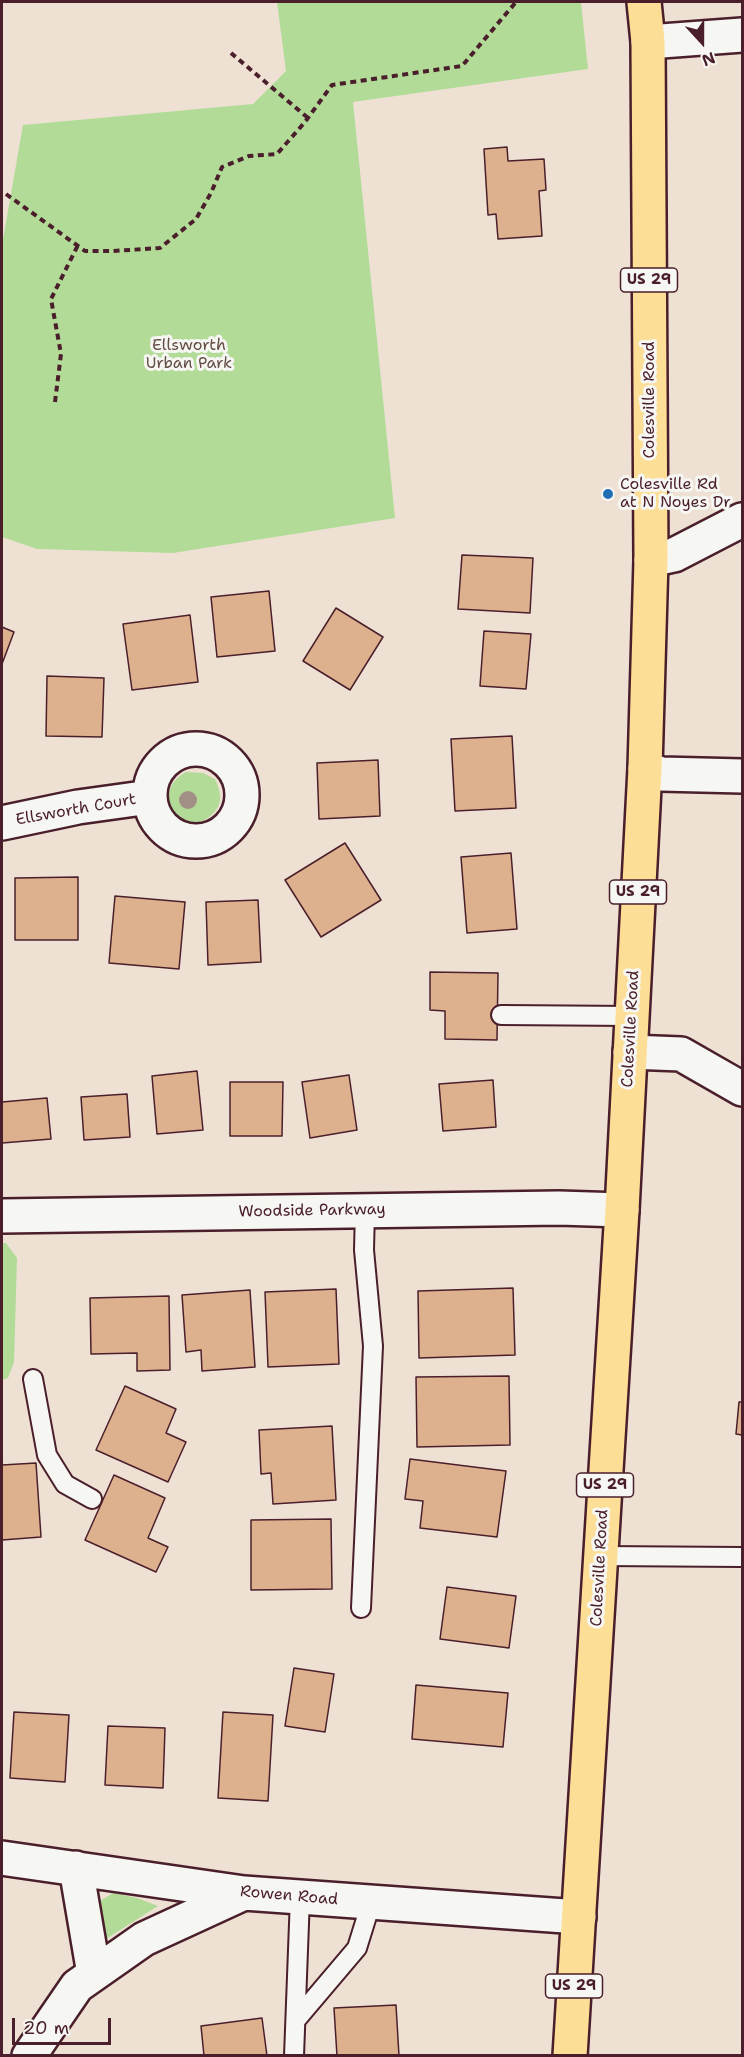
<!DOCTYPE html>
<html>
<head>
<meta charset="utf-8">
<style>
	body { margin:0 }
	#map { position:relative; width:744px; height:2057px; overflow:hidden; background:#eee1d4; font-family:"Shantell Sans",sans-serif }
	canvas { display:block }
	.frame { position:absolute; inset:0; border:3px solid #4a1f2b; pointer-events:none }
	.north { position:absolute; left:672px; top:12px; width:60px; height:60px; -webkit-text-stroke:4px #f6f6f2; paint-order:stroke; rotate:159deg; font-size:16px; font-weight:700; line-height:24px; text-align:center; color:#4a1f2b }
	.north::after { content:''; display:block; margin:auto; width:21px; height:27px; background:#4a1f2b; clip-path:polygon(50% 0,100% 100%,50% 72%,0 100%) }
	.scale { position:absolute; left:12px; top:2018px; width:99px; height:27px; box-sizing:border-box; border:3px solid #4a1f2b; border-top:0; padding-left:8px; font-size:18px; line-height:21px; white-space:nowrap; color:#4a1f2b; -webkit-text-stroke:4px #f6f6f2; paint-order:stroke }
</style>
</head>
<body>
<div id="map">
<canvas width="744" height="2057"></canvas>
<div class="frame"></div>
<div class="north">N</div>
<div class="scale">20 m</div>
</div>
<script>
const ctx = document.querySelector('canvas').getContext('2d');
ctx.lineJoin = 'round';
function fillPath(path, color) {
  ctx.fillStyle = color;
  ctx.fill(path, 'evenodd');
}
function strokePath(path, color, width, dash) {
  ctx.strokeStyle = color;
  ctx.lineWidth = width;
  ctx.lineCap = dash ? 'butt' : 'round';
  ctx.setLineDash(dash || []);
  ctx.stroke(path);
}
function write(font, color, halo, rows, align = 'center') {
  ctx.font = font + ' "Shantell Sans",sans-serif';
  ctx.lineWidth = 6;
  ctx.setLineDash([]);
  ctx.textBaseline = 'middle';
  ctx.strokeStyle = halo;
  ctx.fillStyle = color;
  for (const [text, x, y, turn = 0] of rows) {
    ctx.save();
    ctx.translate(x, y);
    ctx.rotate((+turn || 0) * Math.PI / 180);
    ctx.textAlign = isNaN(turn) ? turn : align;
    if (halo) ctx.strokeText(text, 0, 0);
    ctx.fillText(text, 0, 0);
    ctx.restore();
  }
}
const green = new Path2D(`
	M 277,2 L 581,2 L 588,69 L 353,102 L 395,518 L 173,553 L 37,549 L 2,537 L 2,245 L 23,125 L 253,104 L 286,71 Z
	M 186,772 L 203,773 L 215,779 C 220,790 223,800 216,810 C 190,845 143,796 186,772 Z
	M 2,1243 L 6,1243 L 17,1258 L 14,1362 L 8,1378 L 2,1380 Z
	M 113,1893 L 137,1898 L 158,1906 L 106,1939 L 96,1916 L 100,1901 Z`);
const building = new Path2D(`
	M 507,147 L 508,161 L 544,159 L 546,190 L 539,191 L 542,236 L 498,239 L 496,214 L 488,215 L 484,149 Z
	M 462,555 L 533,558 L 530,613 L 458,609 Z
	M 269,591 L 275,651 L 217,657 L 211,597 Z
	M 336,608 L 383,637 L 350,690 L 303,661 Z
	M 190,615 L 198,682 L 132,690 L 123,624 Z
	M 2,627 L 14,632 L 2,664 Z
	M 484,631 L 531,634 L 526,689 L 480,686 Z
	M 47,676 L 104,678 L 102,737 L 46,736 Z
	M 512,736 L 516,808 L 455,811 L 451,739 Z
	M 378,760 L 380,816 L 319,819 L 317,763 Z
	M 345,843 L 381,900 L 321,937 L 285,880 Z
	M 511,853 L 517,929 L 467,933 L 461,857 Z
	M 78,877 L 78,940 L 15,940 L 15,878 Z
	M 115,896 L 185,902 L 179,969 L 109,963 Z
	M 258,900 L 261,962 L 208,965 L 206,902 Z
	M 430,972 L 498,973 L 497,1040 L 445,1039 L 445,1011 L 430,1010 Z
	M 197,1071 L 203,1130 L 157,1134 L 152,1076 Z
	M 349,1075 L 357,1130 L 310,1138 L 302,1082 Z
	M 493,1080 L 496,1127 L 443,1131 L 439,1084 Z
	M 230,1082 L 283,1082 L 282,1136 L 230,1136 Z
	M 127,1094 L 130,1137 L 84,1140 L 81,1097 Z
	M 47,1098 L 51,1139 L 2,1143 L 2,1102 Z
	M 513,1288 L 515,1355 L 419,1358 L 418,1291 Z
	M 336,1289 L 339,1364 L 268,1367 L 265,1292 Z
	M 250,1290 L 255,1367 L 202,1371 L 201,1350 L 186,1352 L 182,1295 Z
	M 169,1296 L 170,1370 L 137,1371 L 137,1353 L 91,1354 L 90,1298 Z
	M 509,1376 L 510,1445 L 417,1447 L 416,1377 Z
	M 125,1386 L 176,1409 L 166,1433 L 186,1442 L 168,1482 L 96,1450 Z
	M 739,1402 L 742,1402 L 742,1435 L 736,1434 Z
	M 332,1426 L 336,1500 L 273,1504 L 271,1473 L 261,1474 L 259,1430 Z
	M 410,1459 L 506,1471 L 497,1537 L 420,1528 L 423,1501 L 405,1499 Z
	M 36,1463 L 41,1537 L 2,1540 L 2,1465 Z
	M 114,1475 L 165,1498 L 148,1538 L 168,1547 L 156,1572 L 85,1540 Z
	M 331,1519 L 332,1589 L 251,1590 L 251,1520 Z
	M 447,1587 L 516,1596 L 509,1648 L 440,1639 Z
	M 294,1668 L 334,1674 L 325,1732 L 285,1726 Z
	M 416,1685 L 508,1693 L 503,1747 L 412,1739 Z
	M 14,1712 L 69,1715 L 65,1782 L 10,1778 Z
	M 223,1712 L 273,1715 L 268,1801 L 218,1798 Z
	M 108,1726 L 165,1728 L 163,1788 L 105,1785 Z
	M 396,2005 L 399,2056 L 337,2056 L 334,2008 Z
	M 262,2018 L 267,2056 L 204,2056 L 201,2026 Z`);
const path = new Path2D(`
	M 231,53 L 308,118
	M 6,194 L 85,251 L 113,251 L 160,248 L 196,219 L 211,193 L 222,167 L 249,156 L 277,154 L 305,122 L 332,85 L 462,66 L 516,2
	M 55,402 L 61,354 L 51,299 L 78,245`);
const lane = new Path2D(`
	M 501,1015 L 632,1016
	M 33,1379 L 47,1455 L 65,1484 L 92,1499
	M 601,1556 L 742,1557
	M 361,1608 L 373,1346 L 364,1250 L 365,1210
	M 296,2020 L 357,1948 L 371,1903
	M 294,2056 L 300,1897`);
const street = new Path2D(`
	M 648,42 L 742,35
	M 651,560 L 674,555 L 742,520
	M150 795a46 46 0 1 1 92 0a46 46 0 1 1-92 0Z
	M 645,768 L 661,774 L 742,776
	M 2,823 L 78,807 L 150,797
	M 630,1052 L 681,1054 L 742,1089
	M 2,1216 L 559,1208 L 622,1210
	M 2,1858 L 244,1893 L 579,1917
	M 76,1868 L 94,1974
	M 29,2056 L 77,1986 L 144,1939 L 244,1893`);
const highway = new Path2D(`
	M 570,2056 L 622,1210 L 645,768 L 651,560 L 648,42 L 644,2`);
const trees = [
	[188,800]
];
const markers = [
	[608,494,6,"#1f6fb2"]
];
const shields = [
	[649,280,57],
	[638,892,57],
	[605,1485,57],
	[574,1986,57]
];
const shieldNames = [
	["US 29",649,280],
	["US 29",638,892],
	["US 29",605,1485],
	["US 29",574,1986]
];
const parkNames = [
	["Ellsworth",189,346],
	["Urban Park",189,364]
];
const streetNames = [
	["Colesville Road",650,400,-90],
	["Ellsworth Court",76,810,-10],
	["Colesville Road",631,1029,-87],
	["Woodside Parkway",312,1211,-1],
	["Colesville Road",600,1568,-87],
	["Rowen Road",289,1896,5]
];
const poiNames = [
	["Colesville Rd",620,485],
	["at N Noyes Dr",620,503]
];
fillPath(green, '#b2db98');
fillPath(building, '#ddb18e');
strokePath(building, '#4a1f2b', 1.5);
strokePath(lane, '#4a1f2b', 22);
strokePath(street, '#4a1f2b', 38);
strokePath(highway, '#4a1f2b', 38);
strokePath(path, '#4a1f2b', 4, [6, 4.5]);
strokePath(lane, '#f6f6f2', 18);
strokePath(street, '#f6f6f2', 33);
strokePath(highway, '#fcde96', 33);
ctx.fillStyle = '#a29086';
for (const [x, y] of trees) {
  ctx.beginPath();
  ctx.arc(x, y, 9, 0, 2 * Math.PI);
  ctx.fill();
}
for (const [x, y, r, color] of markers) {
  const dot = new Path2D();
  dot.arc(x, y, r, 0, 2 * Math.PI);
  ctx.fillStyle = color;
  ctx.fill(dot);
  strokePath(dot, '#f6f6f2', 2);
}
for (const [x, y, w] of shields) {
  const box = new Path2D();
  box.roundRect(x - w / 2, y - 12, w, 24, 4.5);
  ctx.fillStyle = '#f6f6f2';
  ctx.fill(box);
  strokePath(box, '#4a1f2b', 1.5);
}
write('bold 15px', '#4a1f2b', null, shieldNames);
write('16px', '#644e46', '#f6f6f2', parkNames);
write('16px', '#4a1f2b', '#f6f6f2', streetNames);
write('16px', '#4a1f2b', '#f6f6f2', poiNames, 'left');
</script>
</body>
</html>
